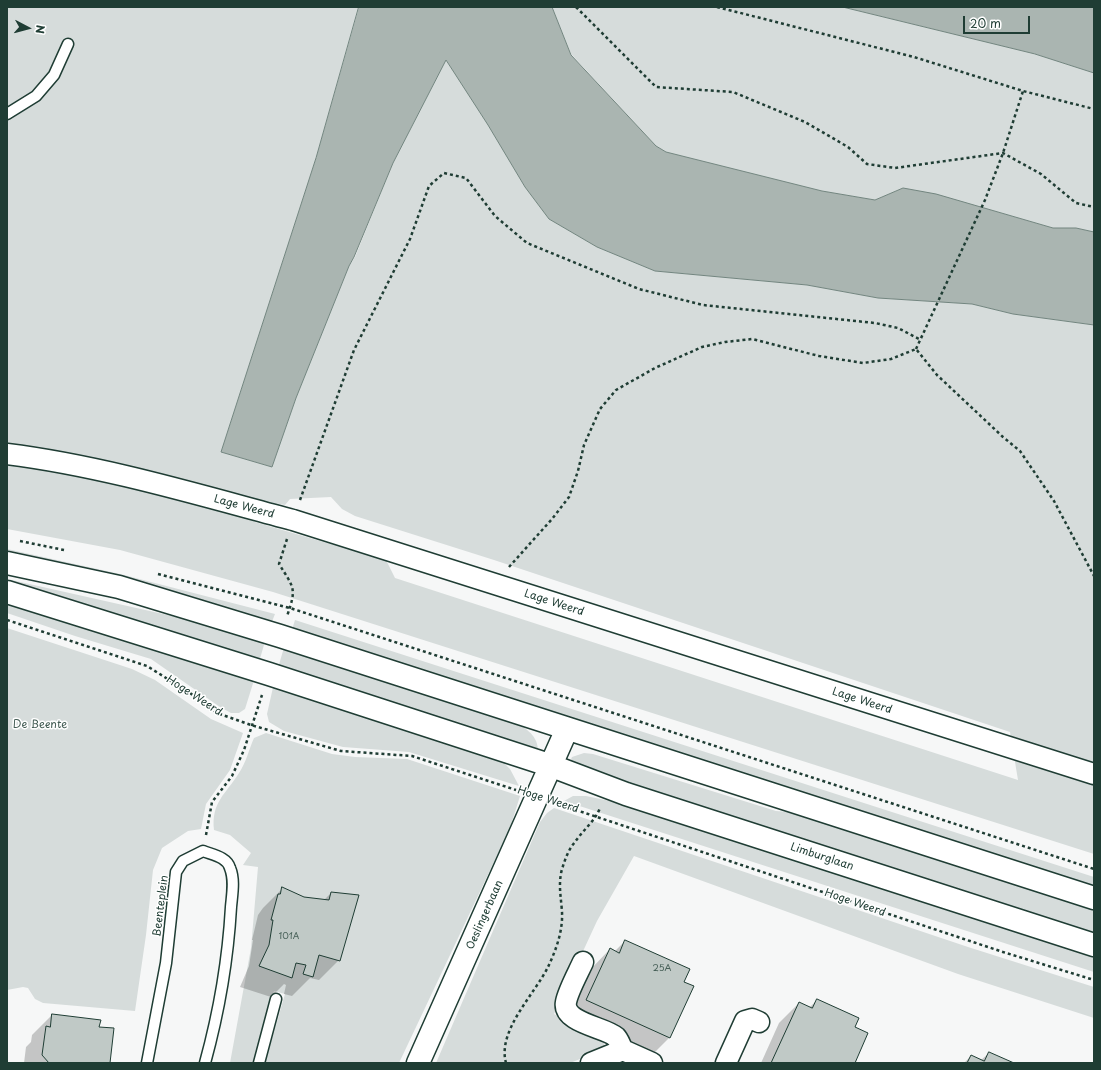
<!DOCTYPE html>
<html>
<head>
<meta charset="utf-8">
<style>
	body { margin:0 }
	#map { position:relative; width:1101px; height:1070px; overflow:hidden; background:#f6f7f7; font-family:"Playpen Sans",sans-serif }
	canvas { display:block }
	.frame { position:absolute; inset:0; border:8px solid #1f3d34; pointer-events:none }
	.north { position:absolute; left:8px; top:8px; width:40px; height:40px; -webkit-text-stroke:3px #fff; paint-order:stroke; rotate:96deg; font-size:11px; font-weight:700; line-height:16px; text-align:center; color:#1f3d34 }
	.north::after { content:''; display:block; margin:auto; width:14px; height:18px; background:#1f3d34; clip-path:polygon(50% 0,100% 100%,50% 72%,0 100%) }
	.scale { position:absolute; left:963px; top:16px; width:67px; height:18px; box-sizing:border-box; border:2px solid #1f3d34; border-top:0; padding-left:5px; font-size:12px; line-height:14px; white-space:nowrap; color:#1f3d34; -webkit-text-stroke:3px #fff; paint-order:stroke }
</style>
</head>
<body>
<div id="map">
<canvas width="1101" height="1070"></canvas>
<div class="frame"></div>
<div class="north">N</div>
<div class="scale">20 m</div>
</div>
<script>
const ctx = document.querySelector('canvas').getContext('2d');
ctx.lineJoin = 'round';
function fillPath(path, color) {
  ctx.fillStyle = color;
  ctx.fill(path, 'evenodd');
}
function strokePath(path, color, width, dash) {
  ctx.strokeStyle = color;
  ctx.lineWidth = width;
  ctx.lineCap = dash ? 'butt' : 'round';
  ctx.setLineDash(dash || []);
  ctx.stroke(path);
}
function write(font, color, halo, rows, align = 'center') {
  ctx.font = font + ' "Playpen Sans",sans-serif';
  ctx.lineWidth = 3;
  ctx.setLineDash([]);
  ctx.textBaseline = 'middle';
  ctx.strokeStyle = halo;
  ctx.fillStyle = color;
  for (const [text, x, y, turn = 0] of rows) {
    ctx.save();
    ctx.translate(x, y);
    ctx.rotate((+turn || 0) * Math.PI / 180);
    ctx.textAlign = isNaN(turn) ? turn : align;
    if (halo) ctx.strokeText(text, 0, 0);
    ctx.fillText(text, 0, 0);
    ctx.restore();
  }
}
const green = new Path2D(`
	M 7,7 L 359,7 L 316,158 L 221,452 L 272,467 L 296,398 L 349,266 L 355,257 L 393,163 L 446,60 L 488,125 L 525,187 L 549,219 L 597,247 L 655,271 L 807,285 L 878,298 L 972,304 L 1013,314 L 1094,325 L 1094,854 L 273,592 L 120,550 L 7,529 ZM 212,487 L 262,501 L 285,505 L 290,499 L 331,497 L 342,509 L 355,516 L 494,560 L 1010,732 L 1018,780 L 395,578 L 384,556 L 327,543 L 255,522 Z
	M 552,7 L 843,7 L 1035,54 L 1094,73 L 1094,232 L 1076,228 L 1053,228 L 977,206 L 903,188 L 875,200 L 822,191 L 666,152 L 656,146 L 571,54 Z
	M 7,549 L 120,574 L 275,614 L 271,624 L 7,556 Z
	M 7,579 L 239,631 L 266,638 L 259,662 L 7,584 Z
	M 7,599 L 255,677 L 245,709 L 239,713 L 231,713 L 220,707 L 151,659 L 75,636 L 7,613 Z
	M 295,620 L 1094,877 L 1094,892 L 291,633 Z
	M 7,628 L 132,669 L 155,680 L 211,719 L 243,733 L 230,770 L 206,804 L 201,829 L 188,831 L 162,848 L 153,870 L 146,935 L 135,1011 L 43,1003 L 35,999 L 28,988 L 23,987 L 7,990 Z
	M 285,644 L 512,721 C 524,727 537,734 538,749 L 534,752 L 278,668 Z
	M 274,683 L 499,758 L 510,769 L 519,786 L 409,752 L 343,747 L 284,731 L 269,722 L 267,714 Z
	M 266,733 L 332,754 L 355,757 L 407,759 L 520,796 L 510,828 L 399,1063 L 265,1063 L 285,994 L 274,991 L 253,1063 L 230,1063 L 251,948 L 258,867 L 243,865 L 251,853 L 230,835 L 214,830 C 211,802 226,794 239,773 C 246,763 249,749 254,738 Z
	M 584,753 L 593,754 L 776,811 L 815,814 L 1094,905 L 1094,934 L 572,765 L 570,762 L 572,757 Z
	M 573,796 L 586,796 L 610,801 L 1094,957 L 1094,972 L 564,801 Z
	M 554,808 L 968,947 L 1094,987 L 1094,1018 L 958,974 L 634,856 L 597,921 L 554,1014 L 604,1041 L 604,1047 L 600,1051 L 570,1063 L 436,1063 L 540,822 L 547,813 Z`);
const water = new Path2D(`
	M 359,7 L 552,7 L 571,55 L 656,146 L 666,152 L 822,191 L 875,200 L 903,188 L 936,194 L 1053,228 L 1076,228 L 1094,232 L 1094,325 L 1013,314 L 972,304 L 878,298 L 807,285 L 655,271 L 597,247 L 549,219 L 525,187 L 488,125 L 446,60 L 393,163 L 354,257 L 349,266 L 296,398 L 272,467 L 221,452 L 316,158 Z
	M 843,7 L 1094,7 L 1094,73 L 1035,54 Z`);
const shadow = new Path2D(`
	M 283,888 L 304,898 L 324,900 L 331,893 L 339,960 L 319,980 L 310,978 L 292,996 L 284,994 L 286,985 L 284,984 L 271,997 L 240,987 L 249,966 L 253,940 L 252,940 L 258,915 L 263,908 Z
	M 625,941 L 683,982 L 669,1038 L 649,1058 L 567,1020 L 590,970 L 610,949 L 614,952 Z
	M 817,1000 L 854,1027 L 854,1063 L 761,1063 L 779,1023 L 799,1003 L 809,1008 Z
	M 52,1015 L 98,1028 L 109,1063 L 24,1063 L 26,1047 L 31,1042 L 32,1035 Z
	M 989,1053 L 1011,1063 L 964,1063 L 971,1056 L 981,1060 Z`);
const building = new Path2D(`
	M 282,887 L 304,897 L 329,900 L 331,892 L 359,895 L 340,961 L 319,955 L 313,977 L 303,974 L 306,965 L 296,963 L 292,978 L 259,966 L 269,945 L 273,920 L 271,920 L 278,894 L 280,894 Z
	M 625,940 L 690,969 L 684,982 L 694,986 L 670,1038 L 586,1000 L 610,948 L 619,953 Z
	M 817,999 L 859,1018 L 855,1027 L 868,1033 L 855,1063 L 771,1063 L 799,1002 L 812,1008 Z
	M 52,1014 L 101,1020 L 99,1027 L 114,1028 L 110,1063 L 49,1063 L 42,1055 L 46,1026 L 50,1027 Z
	M 989,1052 L 1014,1063 L 967,1063 L 971,1055 L 984,1061 Z`);
const path = new Path2D(`
	M 576,7 L 656,87 L 733,92 L 805,122 L 848,147 L 867,164 L 895,168 L 1003,153 L 1041,174 L 1076,203 L 1094,207
	M 717,7 L 914,57 L 1023,91 L 1094,109
	M 916,349 L 985,200 L 1003,153 L 1023,91
	M 300,500 L 354,350 L 410,239 L 429,186 L 444,173 L 466,178 L 495,216 L 527,243 L 639,289 L 703,305 L 875,323 L 898,328 L 921,340
	M 287,539 L 279,564 C 294,588 297,588 287,616
	M 20,541 L 64,550
	M 509,567 L 552,519 L 569,497 L 578,471 L 584,445 L 600,409 L 616,390 L 655,368 L 702,347 L 725,342 L 752,339 L 819,356 L 863,363 L 891,359 L 916,349 L 937,375 L 1003,437 L 1020,451 L 1054,501 L 1094,576
	M 158,574 L 290,608 L 1094,869
	M 7,620 L 147,666 L 190,693 L 217,713 L 251,725 L 341,751 L 412,756 L 516,790
	M 558,804 L 1003,952 L 1094,980
	M 206,835 L 212,802 L 232,776 L 244,750 L 262,695
	M 506,1063 C 497,1031 534,995 548,967 C 556,950 563,931 562,912 C 561,897 558,884 562,869 C 565,860 568,850 575,842 C 583,830 595,821 600,808`);
const lane = new Path2D(`
	M 7,114 L 36,96 L 54,75 L 68,44
	M 147,1063 L 166,963 L 176,872 L 183,861 L 203,851 C 213,855 227,857 230,868 C 235,880 232,895 231,907 C 228,960 219,1012 205,1063
	M 259,1063 L 276,999`);
const street = new Path2D(`
	M 7,454 C 103,466 199,495 293,520 L 1094,774
	M 583,962 C 578,973 568,991 566,1002 C 562,1023 605,1027 616,1037 C 619,1040 621,1047 623,1050
	M 591,1063 L 623,1050 L 652,1063
	M 726,1063 L 745,1021 L 752,1019 L 759,1022`);
const secondary = new Path2D(`
	M 7,563 L 119,587 L 280,636 L 1094,898
	M 7,592 L 269,674 L 552,766 L 626,794 L 1094,945
	M 418,1063 L 567,729`);
const numberNames = [
	["101A",289,937],
	["25A",662,969]
];
const streetNames = [
	["Lage Weerd",244,507,15],
	["Lage Weerd",554,603,18],
	["Hoge Weerd",194,696,33],
	["Lage Weerd",862,701,18],
	["Hoge Weerd",548,800,18],
	["Limburglaan",822,857,18],
	["Hoge Weerd",855,903,19],
	["Beenteplein",161,906,-83],
	["Oeslingerbaan",485,915,-66]
];
const parkNames = [
	["De Beente",40,725]
];
fillPath(green, '#d6dcdb');
fillPath(water, '#aab5b1');
strokePath(water, '#72857f', 1);
fillPath(shadow, '#0003');
fillPath(building, '#c0c9c6');
strokePath(building, '#1f3d34', 1);
strokePath(lane, '#1f3d34', 13);
strokePath(street, '#1f3d34', 23);
strokePath(secondary, '#1f3d34', 25);
strokePath(path, '#1f3d34', 2.5, [3, 3]);
strokePath(lane, '#fff', 10);
strokePath(street, '#fff', 20);
strokePath(secondary, '#fff', 22);
write('9px', '#476058', null, numberNames);
write('11px', '#1f3d34', '#fff', streetNames);
write('11px', '#445d55', '#fff', parkNames);
</script>
</body>
</html>
